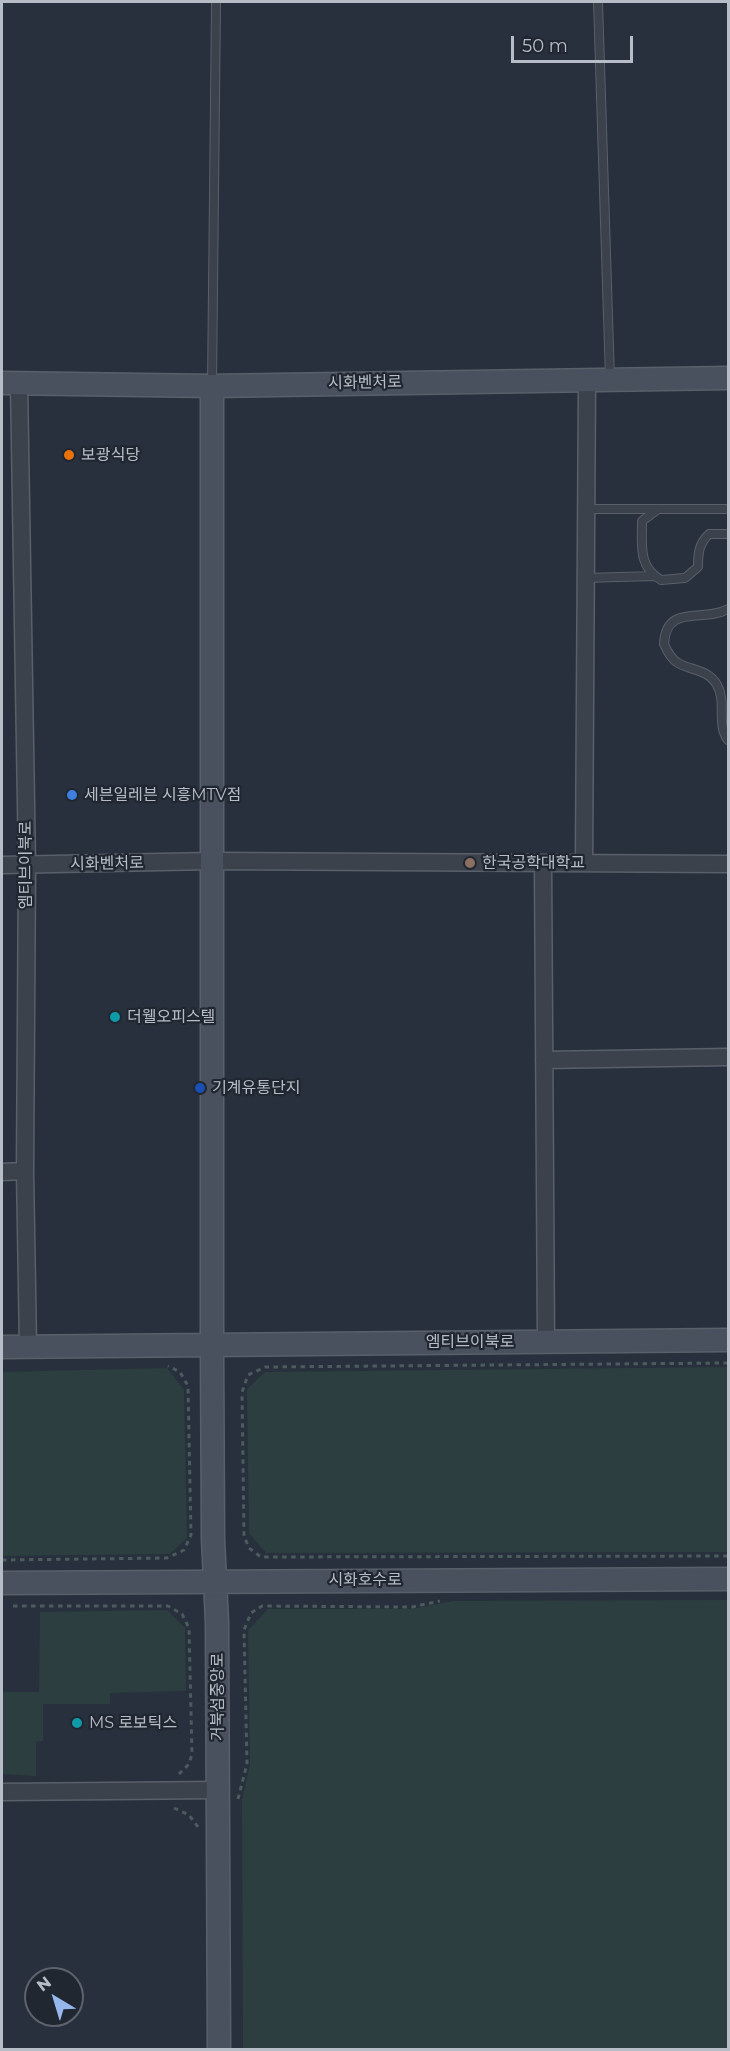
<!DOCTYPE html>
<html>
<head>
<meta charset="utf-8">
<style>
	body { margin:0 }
	#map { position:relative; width:730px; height:2051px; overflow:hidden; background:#27303c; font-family:Montserrat,sans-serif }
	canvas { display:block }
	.frame { position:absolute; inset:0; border:3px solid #b7bdc7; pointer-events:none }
	.north { position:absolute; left:24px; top:1967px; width:60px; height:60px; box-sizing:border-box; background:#202731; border:2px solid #5c636d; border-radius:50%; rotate:322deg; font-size:16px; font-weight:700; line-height:24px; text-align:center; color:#b7bdc7 }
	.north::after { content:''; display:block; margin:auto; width:21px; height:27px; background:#96b7ec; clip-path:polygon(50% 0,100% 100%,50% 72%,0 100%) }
	.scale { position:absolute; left:511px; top:36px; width:122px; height:27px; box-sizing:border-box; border:3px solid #b7bdc7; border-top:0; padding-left:8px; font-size:18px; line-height:21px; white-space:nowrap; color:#b7bdc7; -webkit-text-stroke:4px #202731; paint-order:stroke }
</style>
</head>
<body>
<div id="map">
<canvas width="730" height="2051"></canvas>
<div class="frame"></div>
<div class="north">N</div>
<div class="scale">50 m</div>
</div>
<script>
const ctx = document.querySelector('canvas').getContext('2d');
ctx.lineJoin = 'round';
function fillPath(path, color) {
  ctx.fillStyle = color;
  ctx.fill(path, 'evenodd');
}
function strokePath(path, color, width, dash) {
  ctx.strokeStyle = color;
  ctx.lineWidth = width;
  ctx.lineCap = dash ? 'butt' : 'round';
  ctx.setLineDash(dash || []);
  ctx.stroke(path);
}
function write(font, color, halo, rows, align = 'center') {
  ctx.font = font + ' Montserrat,"Noto Sans KR",sans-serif';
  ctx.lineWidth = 4.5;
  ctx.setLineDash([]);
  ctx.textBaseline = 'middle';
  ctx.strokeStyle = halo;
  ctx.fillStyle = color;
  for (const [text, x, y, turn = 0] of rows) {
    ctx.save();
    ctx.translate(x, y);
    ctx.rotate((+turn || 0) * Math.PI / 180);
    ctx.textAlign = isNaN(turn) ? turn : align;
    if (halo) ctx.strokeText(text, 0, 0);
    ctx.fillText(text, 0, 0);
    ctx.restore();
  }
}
const green = new Path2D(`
	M 728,1367 L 728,1552 L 266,1553 L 249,1533 L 247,1389 L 265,1372 Z
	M 167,1368 L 184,1390 L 187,1538 L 170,1554 L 2,1556 L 2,1372 Z
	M 728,1600 L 728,2049 L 243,2049 L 242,1800 L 250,1764 L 248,1630 L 268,1609 L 412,1609 L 453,1601 Z
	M 167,1610 L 185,1628 L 186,1691 L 110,1693 L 110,1704 L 43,1704 L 43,1741 L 36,1742 L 36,1776 L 2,1774 L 2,1692 L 39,1692 L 40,1612 Z`);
const path = new Path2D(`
	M 728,1363 L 265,1367 L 248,1375 L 242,1392 L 244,1536 L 249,1548 L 261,1557 L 728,1556
	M 2,1560 L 167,1558 L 184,1550 L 191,1535 L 188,1386 L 180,1372 L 168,1366
	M 13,1606 L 168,1606 L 182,1614 L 189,1628 L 192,1754 L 189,1764 L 179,1774
	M 238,1799 L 247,1764 L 244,1630 L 251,1613 L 262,1606 L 412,1607 L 440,1601
	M 174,1808 L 189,1815 L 198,1827`);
const lane = new Path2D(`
	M 598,2 L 610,379
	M 212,385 L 216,2
	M 586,509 L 728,509
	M 658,509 L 642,521 C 642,545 638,567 661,580 L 685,578 L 698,567 C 698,552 699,544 709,534 L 728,534
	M 585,578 L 654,576
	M 728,609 C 703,623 666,603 664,644 C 667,651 671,659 678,663 C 692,671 708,669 717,685 C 727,702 716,724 728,740`);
const street = new Path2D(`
	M 19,383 L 27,865 L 25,1171 L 28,1347
	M 543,863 L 546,1342
	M 584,863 L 587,380
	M 2,865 L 213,861 L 728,864
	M 544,1060 L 728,1057
	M 2,1172 L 25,1171
	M 2,1792 L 218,1790`);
const secondary = new Path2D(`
	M 2,383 L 212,386 L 728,378
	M 212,386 L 212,1345 L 213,1539 L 217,1622 L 219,2050
	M 2,1347 L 728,1340
	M 2,1583 L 728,1579`);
const markers = [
	[69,455,6,"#e8710a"],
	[72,795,6,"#3f7fe0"],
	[470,863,6,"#8d6e63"],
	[115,1017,6,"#0f9aa8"],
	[200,1088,6,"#1a4fb4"],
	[77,1723,6,"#0f9aa8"]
];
const streetNames = [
	["시화벤처로",365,383,-1],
	["시화벤처로",107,864,-1],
	["엠티브이북로",26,865,-90],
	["엠티브이북로",470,1342],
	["시화호수로",365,1580],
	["거북섬중앙로",218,1697,-90]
];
const poiNames = [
	["보광식당",81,455],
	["세븐일레븐 시흥MTV점",84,795],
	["한국공학대학교",482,863],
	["더웰오피스텔",127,1017],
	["기계유통단지",212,1088],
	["MS 로보틱스",89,1723]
];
fillPath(green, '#2c3e3f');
strokePath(lane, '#59606a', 10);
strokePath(street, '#59606a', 19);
strokePath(secondary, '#59606a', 25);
strokePath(path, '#4b5b5e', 3, [4.5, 4.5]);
strokePath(lane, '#3b424c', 8);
strokePath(street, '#3b424c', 16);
strokePath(secondary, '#49515f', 22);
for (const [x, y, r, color] of markers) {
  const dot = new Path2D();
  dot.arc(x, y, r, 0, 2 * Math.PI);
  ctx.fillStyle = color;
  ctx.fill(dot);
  strokePath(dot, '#202731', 2);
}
write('16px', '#b7bdc7', '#202731', streetNames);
write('16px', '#b7bdc7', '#202731', poiNames, 'left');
</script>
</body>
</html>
